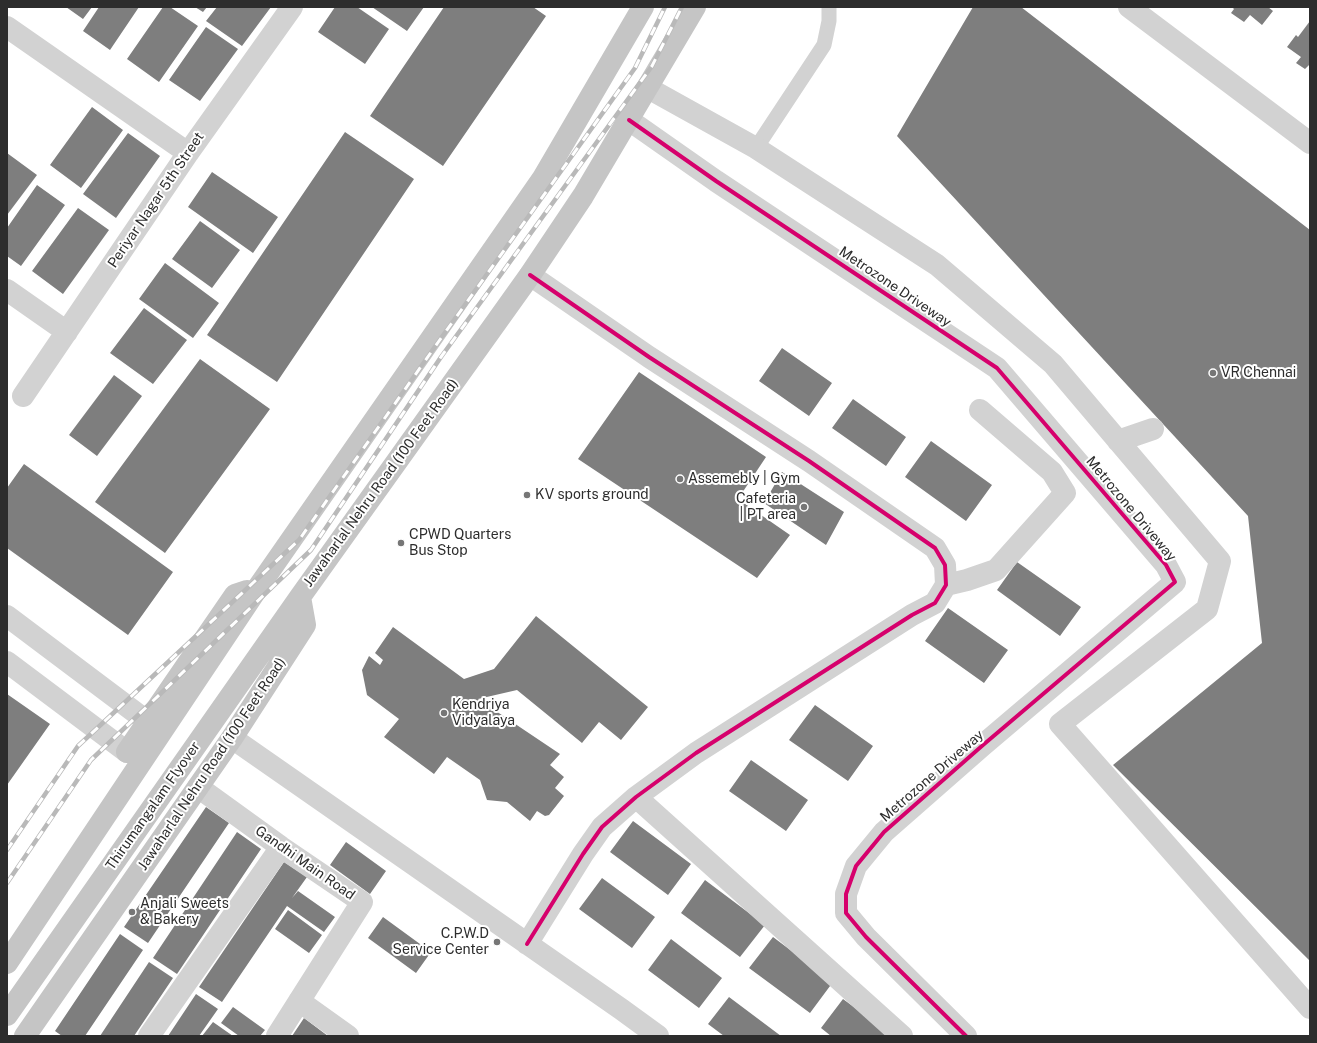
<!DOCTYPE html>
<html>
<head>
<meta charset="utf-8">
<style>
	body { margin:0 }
	#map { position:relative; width:1317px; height:1043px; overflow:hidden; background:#fff; font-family:"Public Sans",sans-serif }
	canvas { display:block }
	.frame { position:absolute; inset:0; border:8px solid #2d2d2d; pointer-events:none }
</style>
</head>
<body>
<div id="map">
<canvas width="1317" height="1043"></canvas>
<div class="frame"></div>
</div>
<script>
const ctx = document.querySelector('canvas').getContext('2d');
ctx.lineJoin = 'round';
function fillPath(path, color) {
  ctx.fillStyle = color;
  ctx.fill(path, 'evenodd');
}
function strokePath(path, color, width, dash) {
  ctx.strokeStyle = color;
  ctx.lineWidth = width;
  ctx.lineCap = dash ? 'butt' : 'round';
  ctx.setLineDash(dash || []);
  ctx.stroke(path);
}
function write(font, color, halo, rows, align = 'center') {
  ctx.font = font + ' "Public Sans",sans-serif';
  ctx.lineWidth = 4;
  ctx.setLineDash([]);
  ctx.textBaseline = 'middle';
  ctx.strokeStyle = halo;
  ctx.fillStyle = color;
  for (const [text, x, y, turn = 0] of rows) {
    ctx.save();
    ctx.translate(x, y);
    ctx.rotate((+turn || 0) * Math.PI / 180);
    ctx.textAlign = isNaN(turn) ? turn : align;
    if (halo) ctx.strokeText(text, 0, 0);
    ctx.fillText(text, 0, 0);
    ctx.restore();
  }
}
const building = new Path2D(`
	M 66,7 L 92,7 L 83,19 Z
	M 99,7 L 139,7 L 110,50 L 83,31 Z
	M 163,7 L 170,7 L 198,26 L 159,82 L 127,59 Z
	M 195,7 L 207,7 L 203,12 Z
	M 217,7 L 271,7 L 242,46 L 206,21 Z
	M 335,7 L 357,7 L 389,29 L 365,64 L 318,32 Z
	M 372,7 L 424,7 L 407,31 Z
	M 444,7 L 533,7 L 546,16 L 443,166 L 370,116 Z
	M 973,7 L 1021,7 L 1310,230 L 1310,961 L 1113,765 L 1262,643 L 1248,516 L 897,136 Z
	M 1232,7 L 1268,7 L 1273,11 L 1262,25 L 1250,15 L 1244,22 L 1231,13 L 1234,9 Z
	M 1310,21 L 1310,64 L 1305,69 L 1296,63 L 1301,57 L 1287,47 L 1296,35 L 1298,37 Z
	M 206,27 L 238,49 L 200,101 L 169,80 Z
	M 92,107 L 123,130 L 81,188 L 50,165 Z
	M 345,132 L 414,179 L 277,382 L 207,335 Z
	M 128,133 L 160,156 L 116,218 L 83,194 Z
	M 7,153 L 37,175 L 7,215 Z
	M 212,172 L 278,217 L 253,253 L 188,207 Z
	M 37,185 L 65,205 L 21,266 L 7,256 L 7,228 Z
	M 78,208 L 109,230 L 63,294 L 32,271 Z
	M 200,221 L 240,250 L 212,288 L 172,259 Z
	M 165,263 L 219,303 L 193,338 L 139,299 Z
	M 144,308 L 187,340 L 153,384 L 110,353 Z
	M 782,348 L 832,383 L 809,416 L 759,381 Z
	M 200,359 L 270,409 L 165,553 L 95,502 Z
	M 639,372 L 766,457 L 738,499 L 790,535 L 757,578 L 578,459 Z
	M 114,375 L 142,396 L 97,456 L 69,435 Z
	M 853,399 L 906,437 L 886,466 L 832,428 Z
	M 931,441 L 992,485 L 966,521 L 905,477 Z
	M 24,464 L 173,572 L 128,635 L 7,548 L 7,488 Z
	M 782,472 L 844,512 L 826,545 L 764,503 Z
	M 1017,562 L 1081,607 L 1060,636 L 997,590 Z
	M 948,608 L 1008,650 L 984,683 L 925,641 Z
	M 536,616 L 648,707 L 621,740 L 599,722 L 582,743 L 517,690 L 478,699 L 560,754 L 550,765 L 564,777 L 555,788 L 564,796 L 549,815 L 545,816 L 537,811 L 530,821 L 507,802 L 487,800 L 480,780 L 447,757 L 434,774 L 384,737 L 399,719 L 367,695 L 362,670 L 369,656 L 380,665 L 383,660 L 375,653 L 393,627 L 464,679 L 494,669 Z
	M 7,694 L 50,724 L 7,785 Z
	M 815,705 L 873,746 L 848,781 L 789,740 Z
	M 751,760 L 808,800 L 786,831 L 729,791 Z
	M 206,807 L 229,823 L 148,943 L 124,927 Z
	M 633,821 L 691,864 L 668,895 L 610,852 Z
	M 237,832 L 261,849 L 177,974 L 153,958 Z
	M 346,842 L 386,871 L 370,894 L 330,865 Z
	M 284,862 L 307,877 L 292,898 L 298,891 L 335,917 L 324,932 L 287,906 L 222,1002 L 199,987 Z
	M 602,878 L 655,917 L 632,948 L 579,909 Z
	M 705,880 L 765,925 L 740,957 L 681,913 Z
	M 288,910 L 322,935 L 309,953 L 275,929 Z
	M 383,917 L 431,952 L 416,973 L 368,938 Z
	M 120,934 L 143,950 L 85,1036 L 62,1036 L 55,1031 Z
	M 773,937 L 833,982 L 810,1013 L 749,968 Z
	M 671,939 L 722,978 L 699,1008 L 648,970 Z
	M 149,962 L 173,978 L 134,1036 L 100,1036 Z
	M 196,994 L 218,1009 L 199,1036 L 168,1036 Z
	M 729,997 L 781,1036 L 724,1036 L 708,1024 Z
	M 843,999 L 893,1036 L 831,1036 L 821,1028 Z
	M 233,1007 L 265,1030 L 260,1036 L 239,1036 L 221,1023 Z
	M 304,1018 L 328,1036 L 292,1036 Z
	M 213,1022 L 233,1036 L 202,1036 Z`);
const service = new Path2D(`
	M 756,148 L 824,45 L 829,21 L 829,7`);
const minor = new Path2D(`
	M 1129,7 L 1310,143
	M 7,27 L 188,153
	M 648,88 L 756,148 L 937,265 L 1053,364 L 1220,561 L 1207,609 L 1060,724 L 1310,1008
	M 629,120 L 716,181 L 997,368 L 1166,565 L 1175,582 L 983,745 L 884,832 L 856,866 L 846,894 L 846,913 L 866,937 L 966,1036
	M 7,290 L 67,332
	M 23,396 L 188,153 L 292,7
	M 1118,441 L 1153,429
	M 946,585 L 967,580 L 996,570 L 1065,493 L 1052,472 L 980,410
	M 232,738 L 621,1009 L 658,1036
	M 198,787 L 281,847 L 362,902 L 277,1036
	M 636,797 L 902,1036
	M 527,944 L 583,854 L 602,827 L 636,797 L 696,753 L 912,615 L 935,603 L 946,585 L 945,565 L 935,548 L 809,461 L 649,357 L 530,275
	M 299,1001 L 348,1036
	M 149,1036 L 281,847`);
const tertiary = new Path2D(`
	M 7,616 L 148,722
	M 7,662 L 127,752`);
const primary = new Path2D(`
	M 127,752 L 235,595 L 247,591
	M 7,963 L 259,586 L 543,178 L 643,7
	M 7,1015 L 300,597 L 530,275 L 583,196 L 695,7
	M 25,1036 L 232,738 L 305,625 L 300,597`);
const rail = new Path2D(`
	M 7,850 L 78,746 L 299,540 L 439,341 L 635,68 L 665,7
	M 7,883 L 91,760 L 311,550 L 441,357 L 652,66 L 682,7`);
const cycleway = new Path2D(`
	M 629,120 L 716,181 L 997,368 L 1166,565 L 1175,582 L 983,745 L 884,832 L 856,866 L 846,894 L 846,913 L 866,937 L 966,1036
	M 527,944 L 583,854 L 602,827 L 636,797 L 696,753 L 912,615 L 935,603 L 946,585 L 945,565 L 935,548 L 809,461 L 649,357 L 530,275`);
const markers = [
	[1213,373,4,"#767676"],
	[680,479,4,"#767676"],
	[527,495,4,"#767676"],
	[804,507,4,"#767676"],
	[401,543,4,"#767676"],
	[444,713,4,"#767676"],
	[132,912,4,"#767676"],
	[497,942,4,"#767676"]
];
const streetNames = [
	["Periyar Nagar 5th Street",156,200,-56],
	["Metrozone Driveway",895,287,34],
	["Jawaharlal Nehru Road (100 Feet Road)",381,483,-54],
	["Metrozone Driveway",1131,509,50],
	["Jawaharlal Nehru Road (100 Feet Road)",212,764,-56],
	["Metrozone Driveway",932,776,-41],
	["Thirumangalam Flyover",153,806,-55],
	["Gandhi Main Road",305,863,35]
];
const poiNames = [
	["VR Chennai",1221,373],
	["Assemebly | Gym",688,479],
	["KV sports ground",535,495],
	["Cafeteria",796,499,"right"],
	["| PT area",796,515,"right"],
	["CPWD Quarters",409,535],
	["Bus Stop",409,551],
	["Kendriya",452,705],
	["Vidyalaya",452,721],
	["Anjali Sweets",140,904],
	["& Bakery",140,920],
	["C.P.W.D",489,934,"right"],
	["Service Center",489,950,"right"]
];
fillPath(building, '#7e7e7e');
strokePath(service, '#d2d2d2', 15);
strokePath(minor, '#d2d2d2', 22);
strokePath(tertiary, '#d2d2d2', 22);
strokePath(primary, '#c5c5c5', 22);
strokePath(rail, '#b9b9b9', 4.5);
strokePath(rail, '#fff', 3, [9]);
strokePath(cycleway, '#d6006c', 4);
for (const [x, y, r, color] of markers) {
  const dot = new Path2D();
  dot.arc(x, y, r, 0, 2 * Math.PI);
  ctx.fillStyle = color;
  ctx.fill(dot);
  strokePath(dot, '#fff', 1.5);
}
write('14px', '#2d2d2d', '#fff', streetNames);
write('14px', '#2d2d2d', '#fff', poiNames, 'left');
</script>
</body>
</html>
